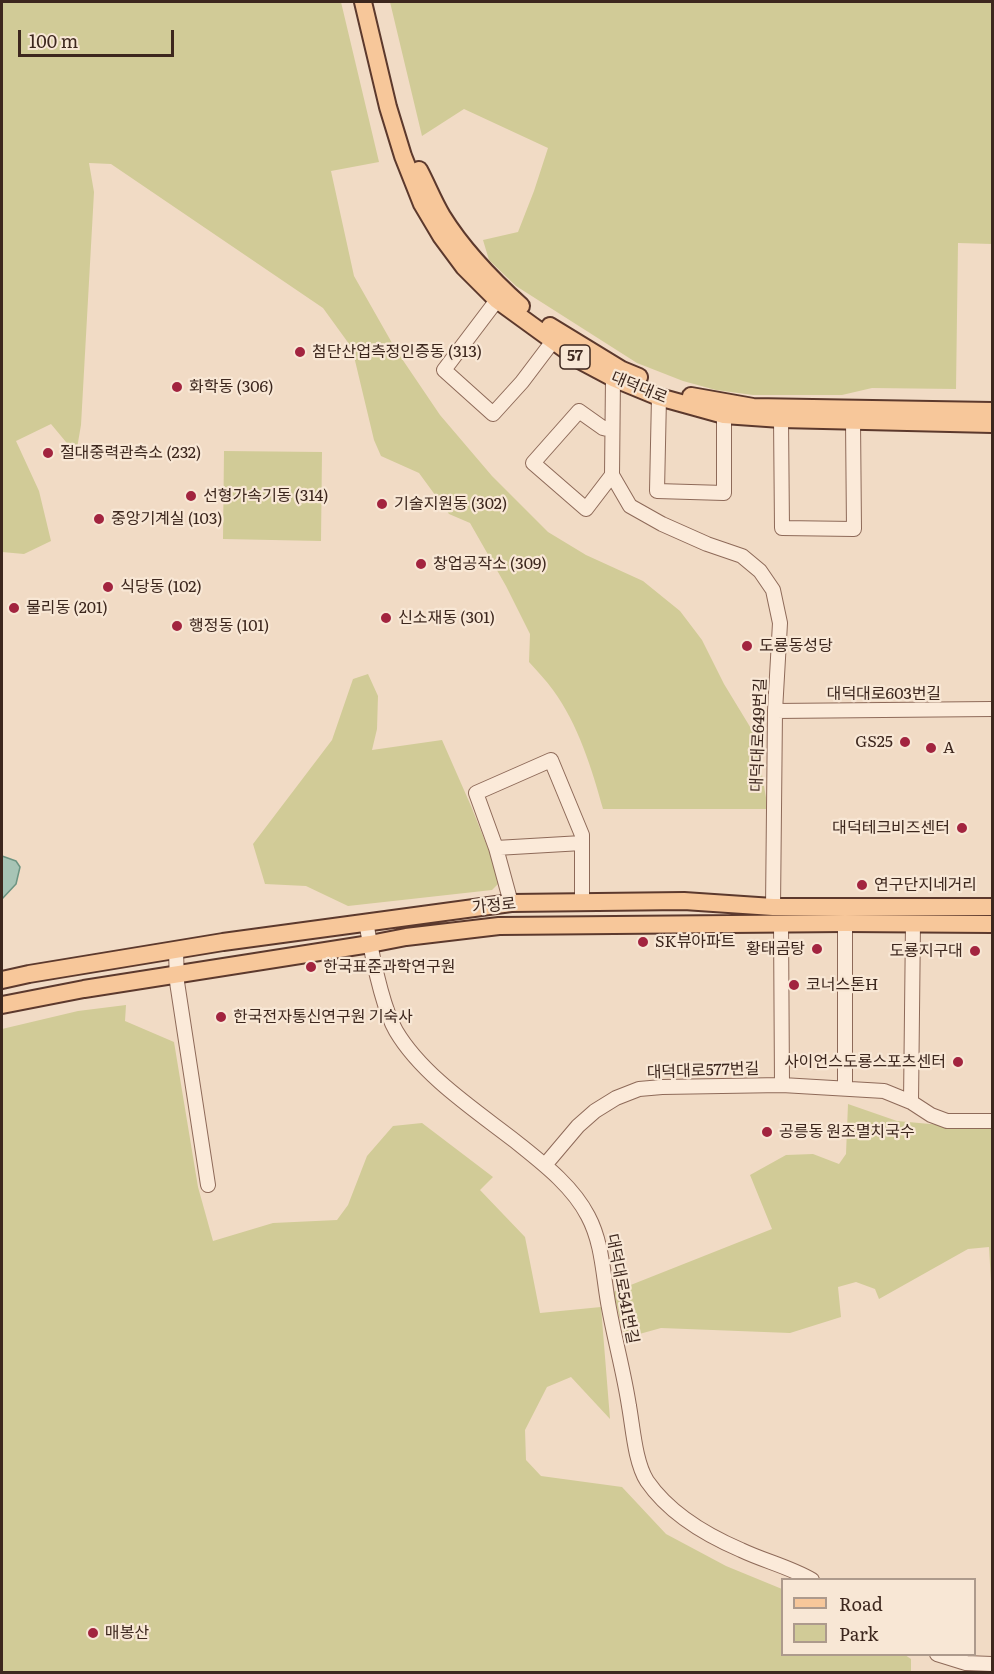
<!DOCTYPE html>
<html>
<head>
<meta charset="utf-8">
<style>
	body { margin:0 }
	#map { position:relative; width:994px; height:1674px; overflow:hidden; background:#f1dbc5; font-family:Literata,serif }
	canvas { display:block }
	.frame { position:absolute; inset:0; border:3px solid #3d271e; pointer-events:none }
	.legend { position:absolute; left:781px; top:1578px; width:195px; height:78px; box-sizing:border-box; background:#f8e7d5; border:2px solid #ad9a8c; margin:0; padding:8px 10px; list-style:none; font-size:18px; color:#3d271e }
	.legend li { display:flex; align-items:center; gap:12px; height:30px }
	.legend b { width:30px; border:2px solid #ad9a8c }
	.scale { position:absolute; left:18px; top:30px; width:156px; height:27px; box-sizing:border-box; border:3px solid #3d271e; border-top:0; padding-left:8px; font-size:18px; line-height:21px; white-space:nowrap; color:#3d271e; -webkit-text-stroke:4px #f8e7d5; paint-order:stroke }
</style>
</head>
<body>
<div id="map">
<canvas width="994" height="1674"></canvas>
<div class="frame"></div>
<ul class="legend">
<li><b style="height:8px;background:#f7c79a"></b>Road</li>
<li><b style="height:16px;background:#d1cb97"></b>Park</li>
</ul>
<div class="scale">100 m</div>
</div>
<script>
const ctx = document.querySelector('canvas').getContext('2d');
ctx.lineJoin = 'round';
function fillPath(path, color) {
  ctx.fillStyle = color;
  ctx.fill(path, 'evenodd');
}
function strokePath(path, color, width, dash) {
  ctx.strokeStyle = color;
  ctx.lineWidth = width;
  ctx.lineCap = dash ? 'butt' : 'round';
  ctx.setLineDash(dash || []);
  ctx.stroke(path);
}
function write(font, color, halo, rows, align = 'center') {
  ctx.font = font + ' Literata,"Noto Sans KR",serif';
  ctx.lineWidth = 4.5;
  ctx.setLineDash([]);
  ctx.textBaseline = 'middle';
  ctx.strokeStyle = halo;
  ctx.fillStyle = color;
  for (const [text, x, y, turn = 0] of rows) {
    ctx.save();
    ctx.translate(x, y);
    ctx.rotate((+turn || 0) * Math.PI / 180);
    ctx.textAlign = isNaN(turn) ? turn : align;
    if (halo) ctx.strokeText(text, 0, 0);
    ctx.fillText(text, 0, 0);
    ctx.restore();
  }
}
const green = new Path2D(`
	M 2,2 L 341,2 L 379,162 L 331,171 L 354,276 L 396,350 L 440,415 L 492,476 L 548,532 L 586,555 L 643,581 L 680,611 L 702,640 L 724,684 L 755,735 L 768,809 L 603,809 C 592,769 578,724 553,690 C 546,680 537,671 529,662 L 530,634 L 506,586 L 470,523 L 449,514 L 419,473 L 381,456 L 374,440 L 352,348 L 323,308 L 111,164 L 89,163 L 94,192 L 81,425 L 76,454 L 51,424 L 16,441 L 39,491 L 51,541 L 24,554 L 2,552 Z
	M 390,2 L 992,2 L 992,244 L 958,243 L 956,389 L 872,388 L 842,395 L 753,395 L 716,390 L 683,381 L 637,363 L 516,286 L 489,260 L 483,240 L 518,232 L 534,191 L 548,148 L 464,109 L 422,136 Z
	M 224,451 L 322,452 L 321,541 L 223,539 Z
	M 368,674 L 378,696 L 377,729 L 372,750 L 442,740 L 471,806 L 501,881 L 492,890 L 348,906 L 306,886 L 265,884 L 253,844 L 332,740 L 353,679 Z
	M 126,1005 L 125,1021 L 174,1042 L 198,1187 L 213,1241 L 273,1223 L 337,1220 L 348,1205 L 367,1156 L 393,1126 L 422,1123 L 493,1177 L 480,1190 L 525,1237 L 540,1313 L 601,1307 L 610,1419 L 571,1377 L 547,1387 L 525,1430 L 526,1460 L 541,1476 L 622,1487 L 666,1534 L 726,1566 L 782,1589 L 782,1654 L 905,1655 L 911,1659 L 911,1672 L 2,1672 L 2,1029 L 78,1011 Z
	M 848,1104 L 897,1121 L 963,1127 L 992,1127 L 992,1299 L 989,1247 L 968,1249 L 879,1299 L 875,1289 L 856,1282 L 838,1287 L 841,1317 L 790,1333 L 661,1328 L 625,1338 L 613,1292 L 772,1229 L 750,1175 L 786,1155 L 813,1154 L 839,1164 L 846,1154 Z`);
const water = new Path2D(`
	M 2,856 L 16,861 L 20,867 L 16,884 L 2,899 Z`);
const minor = new Path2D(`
	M 497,300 L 444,370 L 493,414 L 522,382 L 553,341
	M 613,378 L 612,475 L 630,506 L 662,524 L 707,544 L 742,556 L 760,571 L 773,590 L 780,623 L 775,711 L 773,907
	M 659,397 L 657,491 L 724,493 L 724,415
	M 781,419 L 782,528 L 854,529 L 853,421
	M 611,430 L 603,428 L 579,411 L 533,463 L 586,509 L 612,475
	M 775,711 L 992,709
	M 496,848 L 582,843
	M 511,903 L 496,848 L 476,793 L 551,760 L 582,835 L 582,901
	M 366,922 C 371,950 382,1007 396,1031 C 422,1075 475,1110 515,1141 C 541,1162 572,1185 588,1216 C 603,1244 603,1277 609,1308 C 615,1341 624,1373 629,1406 C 633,1428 635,1462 647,1481 C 669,1513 706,1535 741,1550 C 764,1561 790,1567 812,1580
	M 781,923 L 782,1085
	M 845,923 L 845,1088
	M 176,951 L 177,982 L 208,1185
	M 911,1102 L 913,923
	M 545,1165 L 578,1126 L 595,1111 L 616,1098 L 639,1089 L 662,1087 L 782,1085 L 884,1091 L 911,1102 L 931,1115 L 947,1121 L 992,1121
	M 937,1654 L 966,1663 L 992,1664`);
const major = new Path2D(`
	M 363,2 L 388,107 L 403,156 L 422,204 L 441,236 L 464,267 L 497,300 L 581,361 L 613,378 L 659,397 L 724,415 L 781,419 L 992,424
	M 419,170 C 427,185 433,201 442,216 C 463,250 491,279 521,306
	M 550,326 L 622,370 L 639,377
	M 691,396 L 753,407 L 992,411
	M 2,980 L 29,974 L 223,942 L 511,903 L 684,901 L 773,907 L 992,907
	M 2,1005 L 84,989 L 370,944 L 406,937 L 499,926 L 845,923 L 992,924`);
const markers = [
	[300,352,6,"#a2243f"],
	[177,387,6,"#a2243f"],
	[48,453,6,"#a2243f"],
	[191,496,6,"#a2243f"],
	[382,504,6,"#a2243f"],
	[99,519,6,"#a2243f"],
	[421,564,6,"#a2243f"],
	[108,587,6,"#a2243f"],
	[14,608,6,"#a2243f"],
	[386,618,6,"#a2243f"],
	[177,626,6,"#a2243f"],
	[747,646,6,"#a2243f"],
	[905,742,6,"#a2243f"],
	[931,748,6,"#a2243f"],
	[962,828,6,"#a2243f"],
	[862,885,6,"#a2243f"],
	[643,942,6,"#a2243f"],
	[817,949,6,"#a2243f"],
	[975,951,6,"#a2243f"],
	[311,967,6,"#a2243f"],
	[794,985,6,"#a2243f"],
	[221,1017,6,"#a2243f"],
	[958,1062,6,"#a2243f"],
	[767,1132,6,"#a2243f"],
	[93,1633,6,"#a2243f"]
];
const shields = [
	[575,357,30]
];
const shieldNames = [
	["57",575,357]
];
const poiNames = [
	["첨단산업측정인증동 (313)",312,352],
	["화학동 (306)",189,387],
	["절대중력관측소 (232)",60,453],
	["선형가속기동 (314)",203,496],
	["기술지원동 (302)",394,504],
	["중앙기계실 (103)",111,519],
	["창업공작소 (309)",433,564],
	["식당동 (102)",120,587],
	["물리동 (201)",26,608],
	["신소재동 (301)",398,618],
	["행정동 (101)",189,626],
	["도룡동성당",759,646],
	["GS25",893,742,"right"],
	["A",943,748],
	["대덕테크비즈센터",950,828,"right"],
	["연구단지네거리",874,885],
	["SK뷰아파트",655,942],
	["황태곰탕",805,949,"right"],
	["도룡지구대",963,951,"right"],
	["한국표준과학연구원",323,967],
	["코너스톤H",806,985],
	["한국전자통신연구원 기숙사",233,1017],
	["사이언스도룡스포츠센터",946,1062,"right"],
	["공릉동 원조멸치국수",779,1132],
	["매봉산",105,1633]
];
const streetNames = [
	["대덕대로",639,388,22],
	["대덕대로603번길",884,694],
	["대덕대로649번길",759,735,-88],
	["가정로",494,906,-6],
	["대덕대로577번길",703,1071,-2],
	["대덕대로541번길",622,1289,79]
];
fillPath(green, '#d1cb97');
fillPath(water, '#a7c4b5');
strokePath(water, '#6c9482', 1.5);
strokePath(minor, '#8e6a59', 16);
strokePath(major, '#5c392d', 20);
strokePath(minor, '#fbead9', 14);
strokePath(major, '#f7c79a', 16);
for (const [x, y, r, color] of markers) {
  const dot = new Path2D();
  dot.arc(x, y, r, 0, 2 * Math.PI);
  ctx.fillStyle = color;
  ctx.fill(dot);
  strokePath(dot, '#f8e7d5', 2);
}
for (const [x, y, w] of shields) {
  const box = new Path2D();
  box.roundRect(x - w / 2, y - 12, w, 24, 4.5);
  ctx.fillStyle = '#f8e7d5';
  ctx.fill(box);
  strokePath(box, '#3d271e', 1.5);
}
write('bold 15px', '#3d271e', null, shieldNames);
write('16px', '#3d271e', '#f8e7d5', poiNames, 'left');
write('16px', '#3d271e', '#f8e7d5', streetNames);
</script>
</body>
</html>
